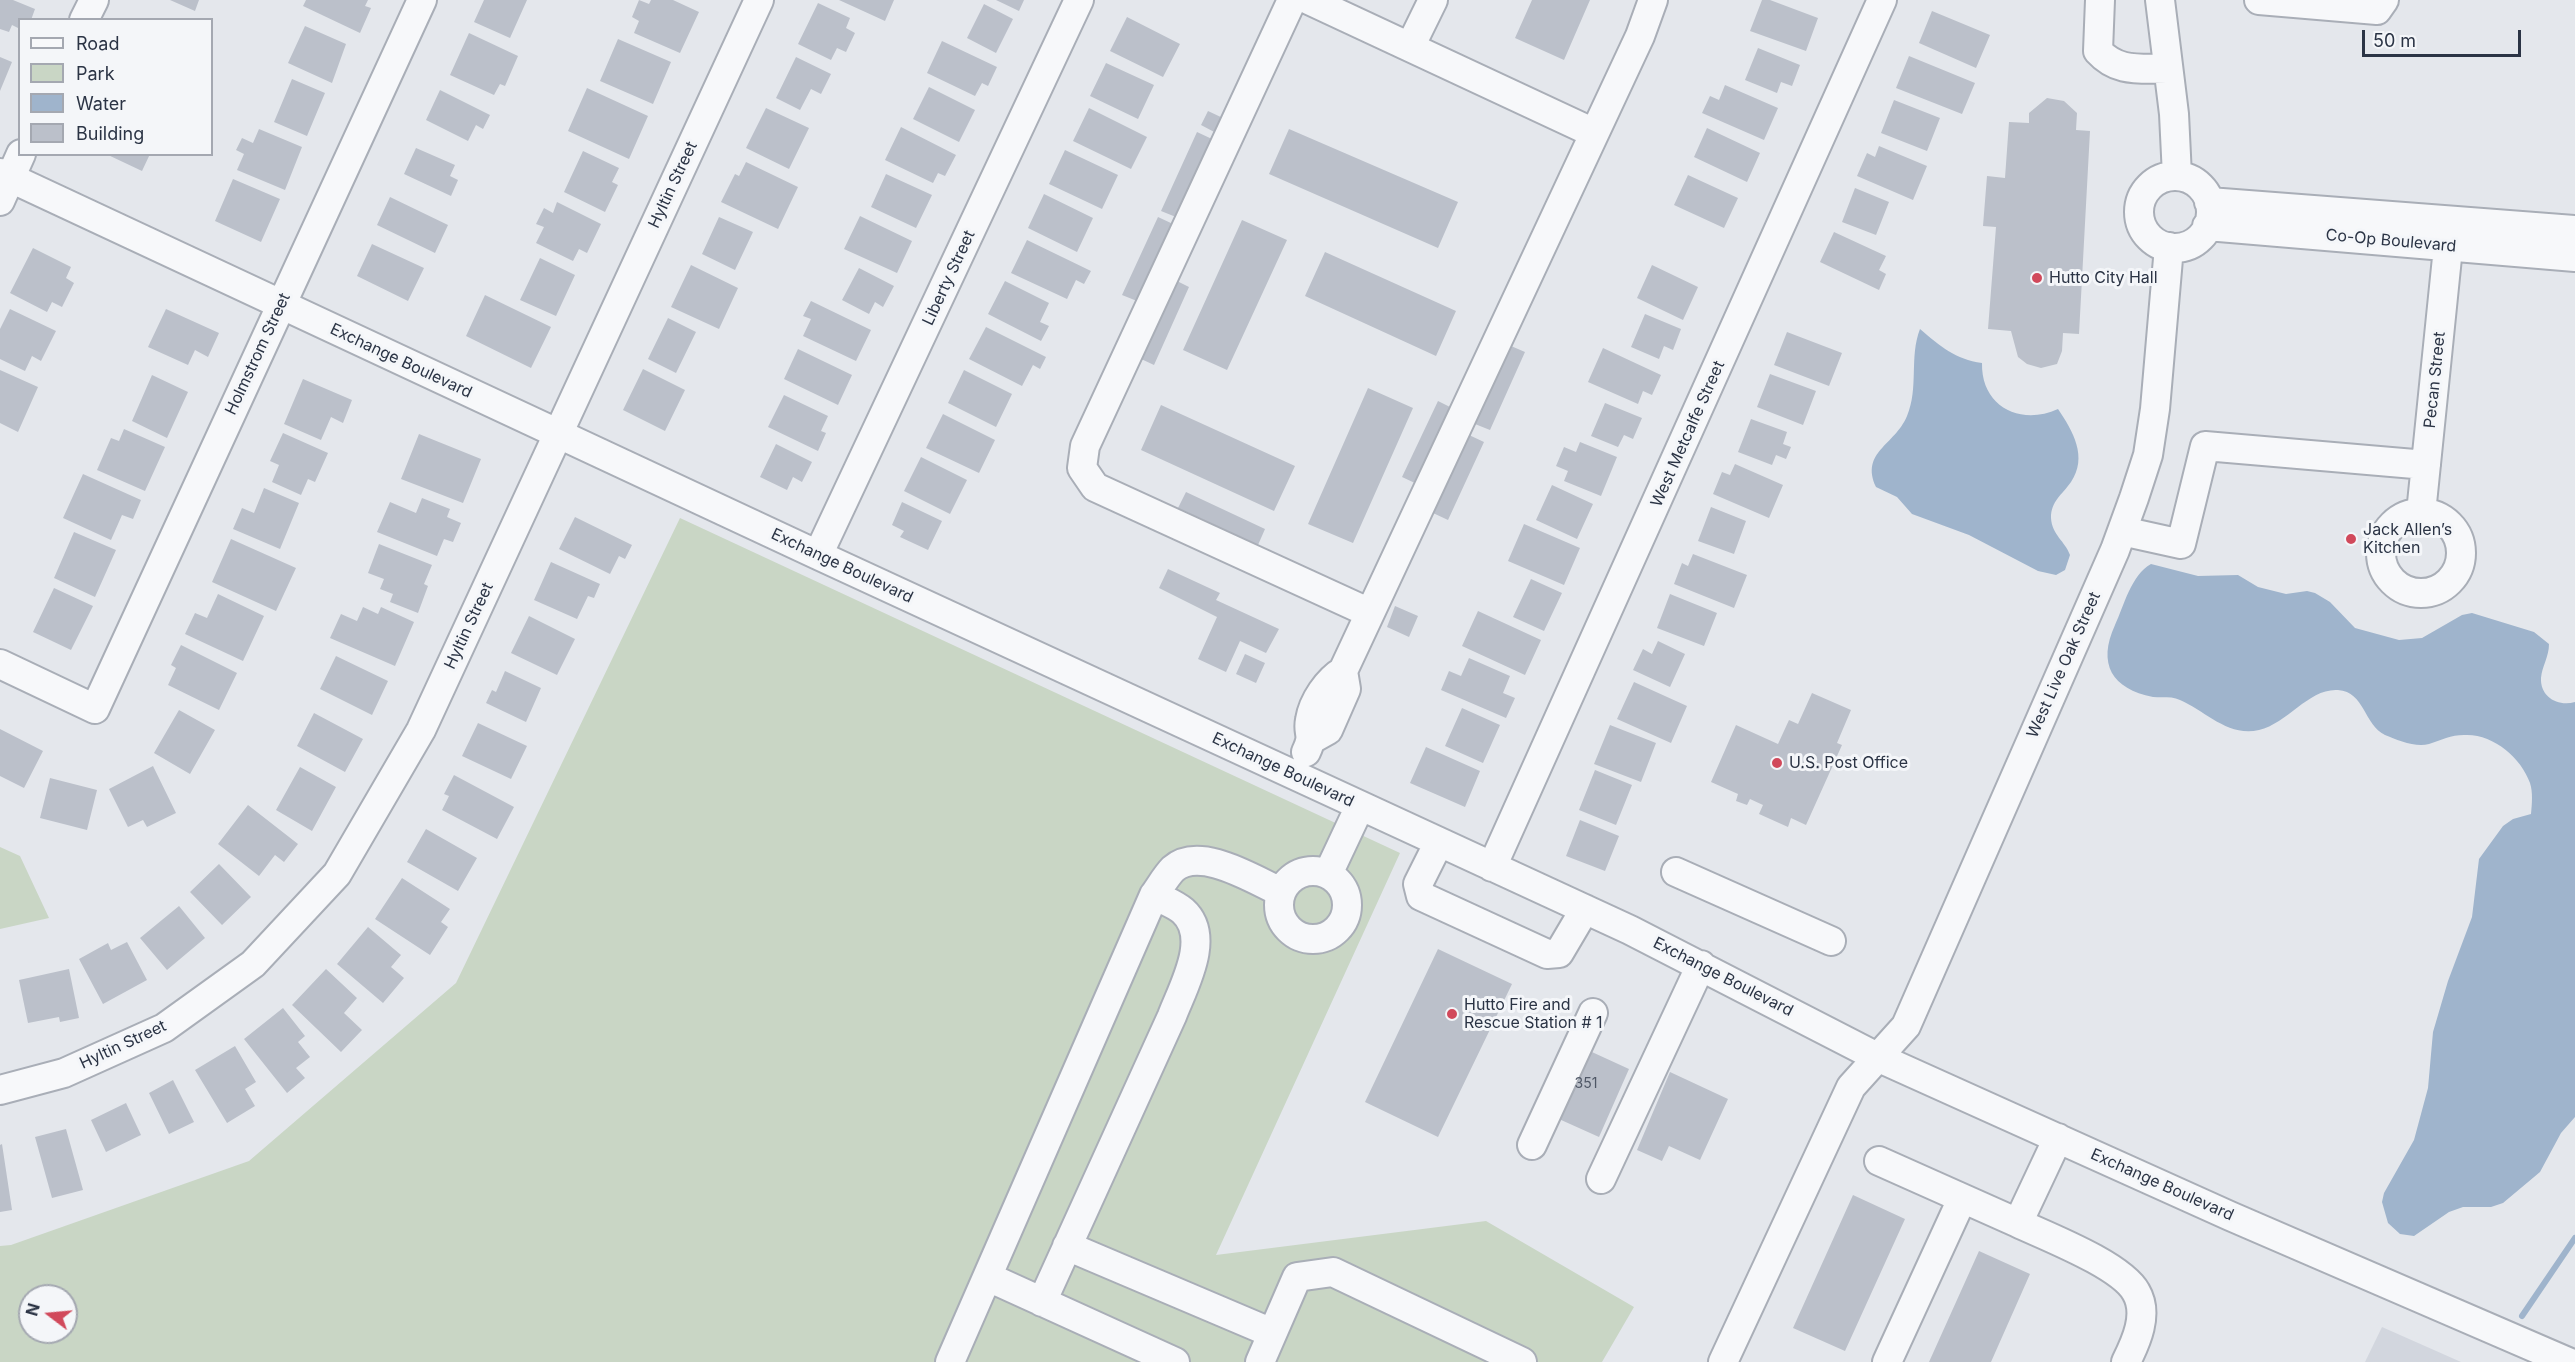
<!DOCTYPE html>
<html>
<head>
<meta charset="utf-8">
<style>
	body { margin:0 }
	#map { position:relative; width:2575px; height:1362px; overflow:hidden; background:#e4e7ec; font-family:Inter,sans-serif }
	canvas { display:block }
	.legend { position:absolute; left:18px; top:18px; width:195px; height:138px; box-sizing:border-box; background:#f4f6f9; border:2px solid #a4a8b1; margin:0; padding:8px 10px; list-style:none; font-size:18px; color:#2b3445 }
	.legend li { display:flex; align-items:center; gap:12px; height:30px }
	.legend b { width:30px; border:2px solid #a4a8b1 }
	.north { position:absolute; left:18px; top:1284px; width:60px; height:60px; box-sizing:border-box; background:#f4f6f9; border:2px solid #a4a8b1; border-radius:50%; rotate:286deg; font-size:16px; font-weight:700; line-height:24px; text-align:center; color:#2b3445 }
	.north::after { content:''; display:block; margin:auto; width:21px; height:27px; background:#d1495b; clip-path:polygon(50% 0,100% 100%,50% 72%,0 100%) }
	.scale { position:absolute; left:2362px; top:30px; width:159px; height:27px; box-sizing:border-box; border:3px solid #2b3445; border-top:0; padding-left:8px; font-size:18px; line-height:21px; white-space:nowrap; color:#2b3445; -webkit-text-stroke:4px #f4f6f9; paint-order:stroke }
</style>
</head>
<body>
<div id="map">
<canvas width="2575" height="1362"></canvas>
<ul class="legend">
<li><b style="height:8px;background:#f7f8fa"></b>Road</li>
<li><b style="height:16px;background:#c9d6c5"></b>Park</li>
<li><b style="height:16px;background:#9fb4cc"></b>Water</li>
<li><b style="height:16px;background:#bbc0ca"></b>Building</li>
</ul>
<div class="north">N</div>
<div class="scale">50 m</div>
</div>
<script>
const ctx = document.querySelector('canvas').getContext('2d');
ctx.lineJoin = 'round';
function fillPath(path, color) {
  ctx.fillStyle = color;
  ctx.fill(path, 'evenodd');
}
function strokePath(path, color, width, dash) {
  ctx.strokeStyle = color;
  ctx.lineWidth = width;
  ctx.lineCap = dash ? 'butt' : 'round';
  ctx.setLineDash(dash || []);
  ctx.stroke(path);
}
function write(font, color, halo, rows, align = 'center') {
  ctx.font = font + ' Inter,sans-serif';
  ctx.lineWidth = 6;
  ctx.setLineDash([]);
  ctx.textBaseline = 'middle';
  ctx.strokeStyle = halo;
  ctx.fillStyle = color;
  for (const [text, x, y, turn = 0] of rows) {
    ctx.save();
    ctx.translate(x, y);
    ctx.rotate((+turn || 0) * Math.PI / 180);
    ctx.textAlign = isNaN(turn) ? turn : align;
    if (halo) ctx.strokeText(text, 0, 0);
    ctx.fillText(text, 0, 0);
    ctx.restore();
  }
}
const built = new Path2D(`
	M 2382,1327 L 2461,1362 L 2365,1362 Z`);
const green = new Path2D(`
	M 680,518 L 1400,853 L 1216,1255 L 1486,1221 L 1634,1307 L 1602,1362 L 0,1362 L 0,1246 L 11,1245 L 249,1161 L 456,983 ZM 30,1296 L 66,1296 L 66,1332 L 30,1332 Z
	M 0,847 L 20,856 L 49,918 L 0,929 Z`);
const water = new Path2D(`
	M 1920,329 C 1941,347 1955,359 1982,363 C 1981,407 2021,426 2058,409 C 2073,431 2088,457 2071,482 C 2062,495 2051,501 2051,518 C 2052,535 2065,541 2070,555 L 2065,570 L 2056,575 L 2038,571 L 1969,535 L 1912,514 L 1897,497 L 1876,487 C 1860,452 1895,445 1907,416 C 1919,388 1909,357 1920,329 Z
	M 2151,564 L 2198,576 L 2238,575 L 2258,587 L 2286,594 L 2307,591 L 2315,593 L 2330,602 L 2355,628 L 2399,640 L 2422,638 L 2462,615 L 2472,613 L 2534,632 L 2549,644 C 2549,657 2542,666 2541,678 C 2540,697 2558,707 2575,702 L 2575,1117 L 2561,1133 L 2540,1172 L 2503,1203 L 2491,1207 L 2463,1207 L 2449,1212 L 2414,1236 L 2400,1234 L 2388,1223 L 2382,1202 L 2384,1193 L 2414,1140 L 2428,1088 L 2433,1032 L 2448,981 L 2472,917 L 2479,859 L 2503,826 L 2513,819 L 2531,814 C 2532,804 2533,792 2530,783 C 2521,757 2492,733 2464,735 C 2451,735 2441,740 2429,744 C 2416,748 2397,740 2385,735 C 2364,725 2365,692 2338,690 C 2309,688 2288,723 2259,730 C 2227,737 2206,711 2180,700 C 2172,696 2162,698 2153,697 C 2112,689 2097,664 2115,625 C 2124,606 2131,575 2151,564 Z`);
const stream = new Path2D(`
	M 2522,1316 L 2575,1238`);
const building = new Path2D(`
	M 0,0 L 13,0 L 35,9 L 31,20 L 20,20 L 20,29 L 12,25 L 9,32 L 0,29 Z
	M 170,0 L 199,0 L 195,11 Z
	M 306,0 L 368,0 L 365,6 L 371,8 L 360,33 L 303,6 Z
	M 484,0 L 527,0 L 510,38 L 474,22 Z
	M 639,0 L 649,4 L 651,0 L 673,0 L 699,12 L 680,53 L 634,33 L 639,21 L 632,17 Z
	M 839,0 L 894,0 L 885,21 Z
	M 996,0 L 1024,0 L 1019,11 Z
	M 1532,0 L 1590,0 L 1564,60 L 1515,38 Z
	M 1762,0 L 1770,0 L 1818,18 L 1806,51 L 1750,31 Z
	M 818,3 L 850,18 L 846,28 L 855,33 L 846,52 L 837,48 L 831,60 L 798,44 Z
	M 984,4 L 1013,19 L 996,53 L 967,38 Z
	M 1932,11 L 1990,35 L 1976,68 L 1919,43 Z
	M 1127,17 L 1180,44 L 1163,77 L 1110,51 Z
	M 305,26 L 346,44 L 332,83 L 288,63 Z
	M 469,33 L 518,56 L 505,86 L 500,84 L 494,95 L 450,75 Z
	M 618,39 L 671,62 L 653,104 L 600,81 Z
	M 942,41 L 997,67 L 988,86 L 982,83 L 975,96 L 927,73 Z
	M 1758,48 L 1800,65 L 1792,86 L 1781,82 L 1777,93 L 1745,80 Z
	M 1909,56 L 1975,83 L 1962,114 L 1896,88 Z
	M 0,57 L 12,62 L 0,91 Z
	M 796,57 L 831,74 L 821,94 L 811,89 L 800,110 L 776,98 Z
	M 1106,63 L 1154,85 L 1138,119 L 1090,96 Z
	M 292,79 L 325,93 L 307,136 L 274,122 Z
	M 1725,85 L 1778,108 L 1764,140 L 1702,113 L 1710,96 L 1719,100 Z
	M 929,87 L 975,110 L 959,142 L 913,119 Z
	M 587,88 L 648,116 L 629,159 L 568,131 Z
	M 440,90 L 490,115 L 483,129 L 476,125 L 468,141 L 426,120 Z
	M 2047,98 L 2064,101 L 2077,113 L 2076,130 L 2090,131 L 2079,334 L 2063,333 L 2062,351 L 2057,364 L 2041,368 L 2027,364 L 2018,357 L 2011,331 L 1988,329 L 1996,227 L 1983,226 L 1987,176 L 2005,178 L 2009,122 L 2029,123 L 2029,113 Z
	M 1894,100 L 1940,118 L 1927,151 L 1881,133 Z
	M 766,108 L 809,128 L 789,169 L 746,148 Z
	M 1089,108 L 1147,137 L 1131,169 L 1073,141 Z
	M 1208,111 L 1225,119 L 1218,134 L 1201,125 Z
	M 901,127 L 956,155 L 945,176 L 938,173 L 933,183 L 885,160 Z
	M 1707,128 L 1760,153 L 1747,182 L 1694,157 Z
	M 259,129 L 302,147 L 285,190 L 237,170 L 244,154 L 236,150 L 242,138 L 253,143 Z
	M 1289,129 L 1458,202 L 1438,248 L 1269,174 Z
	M 1197,132 L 1212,139 L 1176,217 L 1161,211 Z
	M 1879,146 L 1927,166 L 1913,200 L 1857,176 L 1867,153 L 1875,157 Z
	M 416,148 L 455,165 L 450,176 L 458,180 L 451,196 L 404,174 Z
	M 1065,150 L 1118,175 L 1102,209 L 1049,184 Z
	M 583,151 L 619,168 L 612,182 L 618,185 L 605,212 L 564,192 Z
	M 106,154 L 150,154 L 142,171 Z
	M 746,162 L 798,187 L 778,229 L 721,202 L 735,174 L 739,176 Z
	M 886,174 L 932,195 L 916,228 L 871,207 Z
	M 1688,175 L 1738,198 L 1724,228 L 1674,205 Z
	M 233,179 L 280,199 L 261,242 L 215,221 Z
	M 1855,188 L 1889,202 L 1876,235 L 1842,222 Z
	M 1044,194 L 1093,218 L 1077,252 L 1028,228 Z
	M 390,197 L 448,225 L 435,253 L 377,225 Z
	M 557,202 L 601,224 L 587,253 L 579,249 L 573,261 L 536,243 L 544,227 L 536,224 L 544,208 L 553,213 Z
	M 860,216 L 912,241 L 897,273 L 844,249 Z
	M 719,217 L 753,232 L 735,270 L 702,254 Z
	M 1158,217 L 1173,224 L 1137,301 L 1122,295 Z
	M 1242,220 L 1287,240 L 1227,370 L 1183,350 Z
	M 1834,232 L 1886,256 L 1879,270 L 1886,274 L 1879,290 L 1820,262 Z
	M 1027,240 L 1091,271 L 1084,284 L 1076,280 L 1067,299 L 1011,273 Z
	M 372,244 L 424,268 L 408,301 L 357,276 Z
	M 33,248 L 71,267 L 66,278 L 74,283 L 62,307 L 52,302 L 47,312 L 10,293 Z
	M 1325,252 L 1456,311 L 1436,356 L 1305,296 Z
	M 540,258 L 575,275 L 556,316 L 520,300 Z
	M 691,265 L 738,288 L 719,329 L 671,307 Z
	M 1652,265 L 1698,287 L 1683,320 L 1637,298 Z
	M 859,268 L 894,286 L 883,307 L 875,302 L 869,314 L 842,300 Z
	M 1175,280 L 1189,287 L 1154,365 L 1139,358 Z
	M 1005,281 L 1049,303 L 1040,322 L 1049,326 L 1041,341 L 988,314 Z
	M 485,295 L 551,327 L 531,368 L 466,336 Z
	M 811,301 L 871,330 L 856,361 L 803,336 L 811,319 L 803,316 Z
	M 10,309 L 56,331 L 41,361 L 32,356 L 25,371 L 0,359 L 0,329 Z
	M 166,309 L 219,333 L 208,357 L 195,350 L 188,365 L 148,347 Z
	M 1645,314 L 1681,329 L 1673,350 L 1664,346 L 1659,359 L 1631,347 Z
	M 668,318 L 696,332 L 676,373 L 648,359 Z
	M 986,327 L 1046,357 L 1040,369 L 1033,365 L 1022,386 L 969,359 Z
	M 1787,332 L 1842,353 L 1829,386 L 1774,365 Z
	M 1511,346 L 1525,352 L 1490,430 L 1475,424 Z
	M 1603,348 L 1661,375 L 1652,395 L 1643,391 L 1638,404 L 1588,382 Z
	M 798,349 L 852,375 L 838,405 L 784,379 Z
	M 643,369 L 685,390 L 665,431 L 623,410 Z
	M 0,370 L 38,387 L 18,432 L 0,423 Z
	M 964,370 L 1012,394 L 996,427 L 948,403 Z
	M 1770,374 L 1816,391 L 1803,425 L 1757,407 Z
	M 152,375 L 188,392 L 167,438 L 132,421 Z
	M 303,379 L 352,400 L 343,423 L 331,417 L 321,440 L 284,424 Z
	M 1368,388 L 1413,408 L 1353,543 L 1308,524 Z
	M 784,395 L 828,416 L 821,431 L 826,433 L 818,451 L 768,427 Z
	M 1438,401 L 1454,409 L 1417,484 L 1402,477 Z
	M 1605,403 L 1642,418 L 1633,439 L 1624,435 L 1618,447 L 1591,436 Z
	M 1161,405 L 1295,466 L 1274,511 L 1141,450 Z
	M 943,414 L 995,440 L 979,473 L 926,448 Z
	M 1751,419 L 1787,432 L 1783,444 L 1791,447 L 1786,459 L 1776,455 L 1772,465 L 1738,452 Z
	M 124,429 L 165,447 L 145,491 L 97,470 L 111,438 L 119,441 Z
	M 283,433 L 328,453 L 315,482 L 308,479 L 301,495 L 272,482 L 279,465 L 270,461 Z
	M 419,434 L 481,459 L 463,503 L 401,479 Z
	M 1469,435 L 1484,442 L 1448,520 L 1433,513 Z
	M 1580,442 L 1617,457 L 1601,496 L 1564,481 L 1568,471 L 1556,466 L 1564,447 L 1576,452 Z
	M 776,444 L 812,462 L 802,482 L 793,477 L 787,490 L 760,477 Z
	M 921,457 L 967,480 L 950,514 L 904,491 Z
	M 1735,464 L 1783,485 L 1769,518 L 1713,494 L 1722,472 L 1730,475 Z
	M 83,474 L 141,500 L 133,519 L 122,515 L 111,540 L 63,518 Z
	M 1552,485 L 1593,504 L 1577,539 L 1536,520 Z
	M 264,488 L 299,503 L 280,549 L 233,529 L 242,508 L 254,513 Z
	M 1186,492 L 1265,529 L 1258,545 L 1178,508 Z
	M 422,498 L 450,509 L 447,517 L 461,523 L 453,542 L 444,539 L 437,556 L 377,532 L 390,502 L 416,513 Z
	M 902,502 L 942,521 L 928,550 L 900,537 L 904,531 L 892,525 Z
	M 1711,507 L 1746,521 L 1734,554 L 1698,541 Z
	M 575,517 L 632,545 L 625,559 L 619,556 L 610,574 L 559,549 Z
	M 1524,524 L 1580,548 L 1564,585 L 1508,561 Z
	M 74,532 L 116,550 L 95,597 L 54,578 Z
	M 231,539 L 296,568 L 276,611 L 212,582 Z
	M 379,544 L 432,565 L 424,584 L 428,586 L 418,613 L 390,602 L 393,594 L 380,589 L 384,579 L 368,573 Z
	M 1693,554 L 1747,575 L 1734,608 L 1674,584 L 1682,563 L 1688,566 Z
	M 551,562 L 600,584 L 594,598 L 588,596 L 577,619 L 534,600 Z
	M 1168,569 L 1220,593 L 1216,600 L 1279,629 L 1266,653 L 1240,641 L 1226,672 L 1198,659 L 1217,617 L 1159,588 Z
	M 1531,579 L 1562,593 L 1544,631 L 1513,617 Z
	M 54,588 L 93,606 L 71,650 L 33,632 Z
	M 218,594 L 264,616 L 243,661 L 185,634 L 195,613 L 207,618 Z
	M 1670,594 L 1717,613 L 1704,646 L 1657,628 Z
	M 1395,606 L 1418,616 L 1409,637 L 1387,627 Z
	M 363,607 L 378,614 L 381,607 L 414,622 L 395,666 L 330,638 L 341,614 L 357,621 Z
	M 1478,611 L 1541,640 L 1525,675 L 1462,646 Z
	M 529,616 L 575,639 L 557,675 L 511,653 Z
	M 1658,641 L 1685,654 L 1670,687 L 1633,670 L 1643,649 L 1652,654 Z
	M 181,645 L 237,673 L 219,710 L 168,685 L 176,668 L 171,665 Z
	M 1245,654 L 1265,663 L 1256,683 L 1236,674 Z
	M 336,656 L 388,681 L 372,715 L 320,689 Z
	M 1469,658 L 1510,676 L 1503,693 L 1515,698 L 1506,718 L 1441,690 L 1449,671 L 1461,676 Z
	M 505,671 L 541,688 L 526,722 L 486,703 L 492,690 L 496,692 Z
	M 1634,682 L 1687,706 L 1671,743 L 1617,719 Z
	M 1812,693 L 1851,710 L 1837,743 L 1842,745 L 1806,825 L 1791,818 L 1788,827 L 1759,814 L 1763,805 L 1750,799 L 1747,805 L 1736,801 L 1738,794 L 1711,782 L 1736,725 L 1778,744 L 1789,720 L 1798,724 Z
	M 1462,708 L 1500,725 L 1483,763 L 1445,746 Z
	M 179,710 L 215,730 L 190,774 L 154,753 Z
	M 314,713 L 363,739 L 345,772 L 297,746 Z
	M 478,723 L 527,746 L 511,779 L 462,756 Z
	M 1610,725 L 1656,743 L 1641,782 L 1594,764 Z
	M 0,729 L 43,751 L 24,788 L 0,776 Z
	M 1426,747 L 1480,771 L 1465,807 L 1410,783 Z
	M 153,766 L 176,813 L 147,827 L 143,820 L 128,827 L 109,789 Z
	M 300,767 L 336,787 L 312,831 L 276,810 Z
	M 1595,770 L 1632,785 L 1616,825 L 1579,810 Z
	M 454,775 L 514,807 L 497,839 L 442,810 L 449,796 L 444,794 Z
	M 50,778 L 97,790 L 87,830 L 40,818 Z
	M 248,805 L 298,844 L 284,862 L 275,855 L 259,876 L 218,844 Z
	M 1580,820 L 1619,836 L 1605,871 L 1566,856 Z
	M 426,829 L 477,858 L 458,891 L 407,862 Z
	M 219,864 L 251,897 L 222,925 L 190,892 Z
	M 402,878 L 450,909 L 441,922 L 448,927 L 430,955 L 375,919 Z
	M 179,906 L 205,938 L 167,970 L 140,938 Z
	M 368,927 L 401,955 L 391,967 L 404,978 L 383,1003 L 337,964 Z
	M 127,942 L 147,980 L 103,1004 L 79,959 L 108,943 L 111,950 Z
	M 1438,949 L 1512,984 L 1438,1137 L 1365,1102 Z
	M 69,969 L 79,1018 L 60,1022 L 59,1017 L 28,1023 L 19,980 Z
	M 326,969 L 357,998 L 344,1013 L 362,1030 L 341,1052 L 292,1005 Z
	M 283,1008 L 305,1036 L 298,1042 L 310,1057 L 296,1068 L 305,1078 L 287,1093 L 244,1039 Z
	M 235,1046 L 256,1082 L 245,1089 L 255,1106 L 227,1123 L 195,1070 Z
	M 1581,1047 L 1629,1069 L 1599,1137 L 1550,1115 Z
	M 1670,1072 L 1728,1099 L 1700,1160 L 1669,1146 L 1662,1161 L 1637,1150 Z
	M 173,1080 L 194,1122 L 169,1134 L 149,1093 Z
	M 126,1103 L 141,1135 L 106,1152 L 91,1120 Z
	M 66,1129 L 83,1190 L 52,1198 L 35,1137 Z
	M 2,1144 L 12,1210 L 0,1212 L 0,1145 Z
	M 1853,1195 L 1905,1219 L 1845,1351 L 1793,1328 Z
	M 1979,1251 L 2030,1274 L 1991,1362 L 1929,1362 Z`);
const minor = new Path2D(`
	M 1292,0 L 1085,446 L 1082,468 L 1095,487 L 1370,613
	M 1309,0 L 1594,133
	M 2100,0 L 2098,51 C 2118,73 2140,68 2167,69
	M 2160,0 L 2174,114 L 2177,176
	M 2259,0 L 2377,10 L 2384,0
	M 84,20 L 94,0
	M 1410,47 L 1433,0
	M 0,173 L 818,555 L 1630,930 L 1877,1057 L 2230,1216 L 2568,1362
	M2139 212a36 36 0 1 1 72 0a36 36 0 1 1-72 0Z
	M 0,201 L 21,154
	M 2209,202 L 2575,230
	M 2207,226 L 2575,257
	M 2421,513 L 2450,228
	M2381 553a40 40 0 1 1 80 0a40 40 0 1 1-80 0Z
	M 2122,531 L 2181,544 L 2205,446 L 2426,465
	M 818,555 L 1079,0
	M 0,664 L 95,709 L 422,0
	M 1312,739 L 1328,730 L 1346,689 L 1343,671 L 1640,36 L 1653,0
	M 1306,752 C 1315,733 1307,735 1310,720 C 1313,701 1328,680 1343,671
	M 1439,842 L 1418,884 L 1421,896 L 1547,954 L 1559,953 L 1585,909
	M 1492,867 L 1882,0
	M1279 905a34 34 0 1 1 68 0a34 34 0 1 1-68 0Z
	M 1676,872 L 1831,941
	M 1328,874 L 1360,806
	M 0,1090 L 64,1073 L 164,1028 L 253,964 L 337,874 L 421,730 L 759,0
	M 1532,1145 L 1593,1013
	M 1879,1161 L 2018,1223 L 2058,1138
	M 1601,1179 L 1701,965
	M 2018,1223 C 2048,1237 2121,1265 2136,1292 C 2149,1314 2136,1342 2126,1362
	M 1067,1246 L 1272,1333
	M 988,1277 L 1175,1362
	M 1042,1302 L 1172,1016 C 1183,987 1212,937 1183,911 C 1175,904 1163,900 1154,895
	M 950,1362 L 1154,895 C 1160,887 1166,876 1173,869 C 1200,845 1254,880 1281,892
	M 1260,1362 L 1297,1277 L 1333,1272 L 1522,1362
	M 1723,1362 L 1851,1087 L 1906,1026 L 2115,550 L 2134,498 L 2148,455 L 2155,409 L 2169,247
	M 1887,1362 L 1962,1199`);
const markers = [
	[2037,278,6,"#d1495b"],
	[2351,539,6,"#d1495b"],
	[1777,763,6,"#d1495b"],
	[1452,1014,6,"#d1495b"]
];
const numberNames = [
	["351",1586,1084]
];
const streetNames = [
	["Hyltin Street",673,185,-65],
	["Co-Op Boulevard",2391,241,5],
	["Liberty Street",949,278,-65],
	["Holmstrom Street",258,354,-65],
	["Exchange Boulevard",401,361,25],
	["Pecan Street",2435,380,-84],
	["West Metcalfe Street",1688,434,-66],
	["Exchange Boulevard",842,566,25],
	["Hyltin Street",469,626,-65],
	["West Live Oak Street",2064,665,-66],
	["Exchange Boulevard",1283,770,25],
	["Exchange Boulevard",1723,977,27],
	["Hyltin Street",123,1045,-25],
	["Exchange Boulevard",2162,1185,24]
];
const poiNames = [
	["Hutto City Hall",2049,278],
	["Jack Allen’s",2363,530],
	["Kitchen",2363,548],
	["U.S. Post Office",1789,763],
	["Hutto Fire and",1464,1005],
	["Rescue Station # 1",1464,1023]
];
fillPath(built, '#d2d6de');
fillPath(green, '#c9d6c5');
fillPath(water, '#9fb4cc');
strokePath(stream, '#9fb4cc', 6);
fillPath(building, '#bbc0ca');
strokePath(minor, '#a9aeb7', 32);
strokePath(minor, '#f7f8fa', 28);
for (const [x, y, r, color] of markers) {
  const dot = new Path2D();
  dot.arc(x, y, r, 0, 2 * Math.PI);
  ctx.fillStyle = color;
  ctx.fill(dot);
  strokePath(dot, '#f4f6f9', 2);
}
write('14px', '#4f5766', null, numberNames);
write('16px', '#2b3445', '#f4f6f9', streetNames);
write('16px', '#2b3445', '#f4f6f9', poiNames, 'left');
</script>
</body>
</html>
